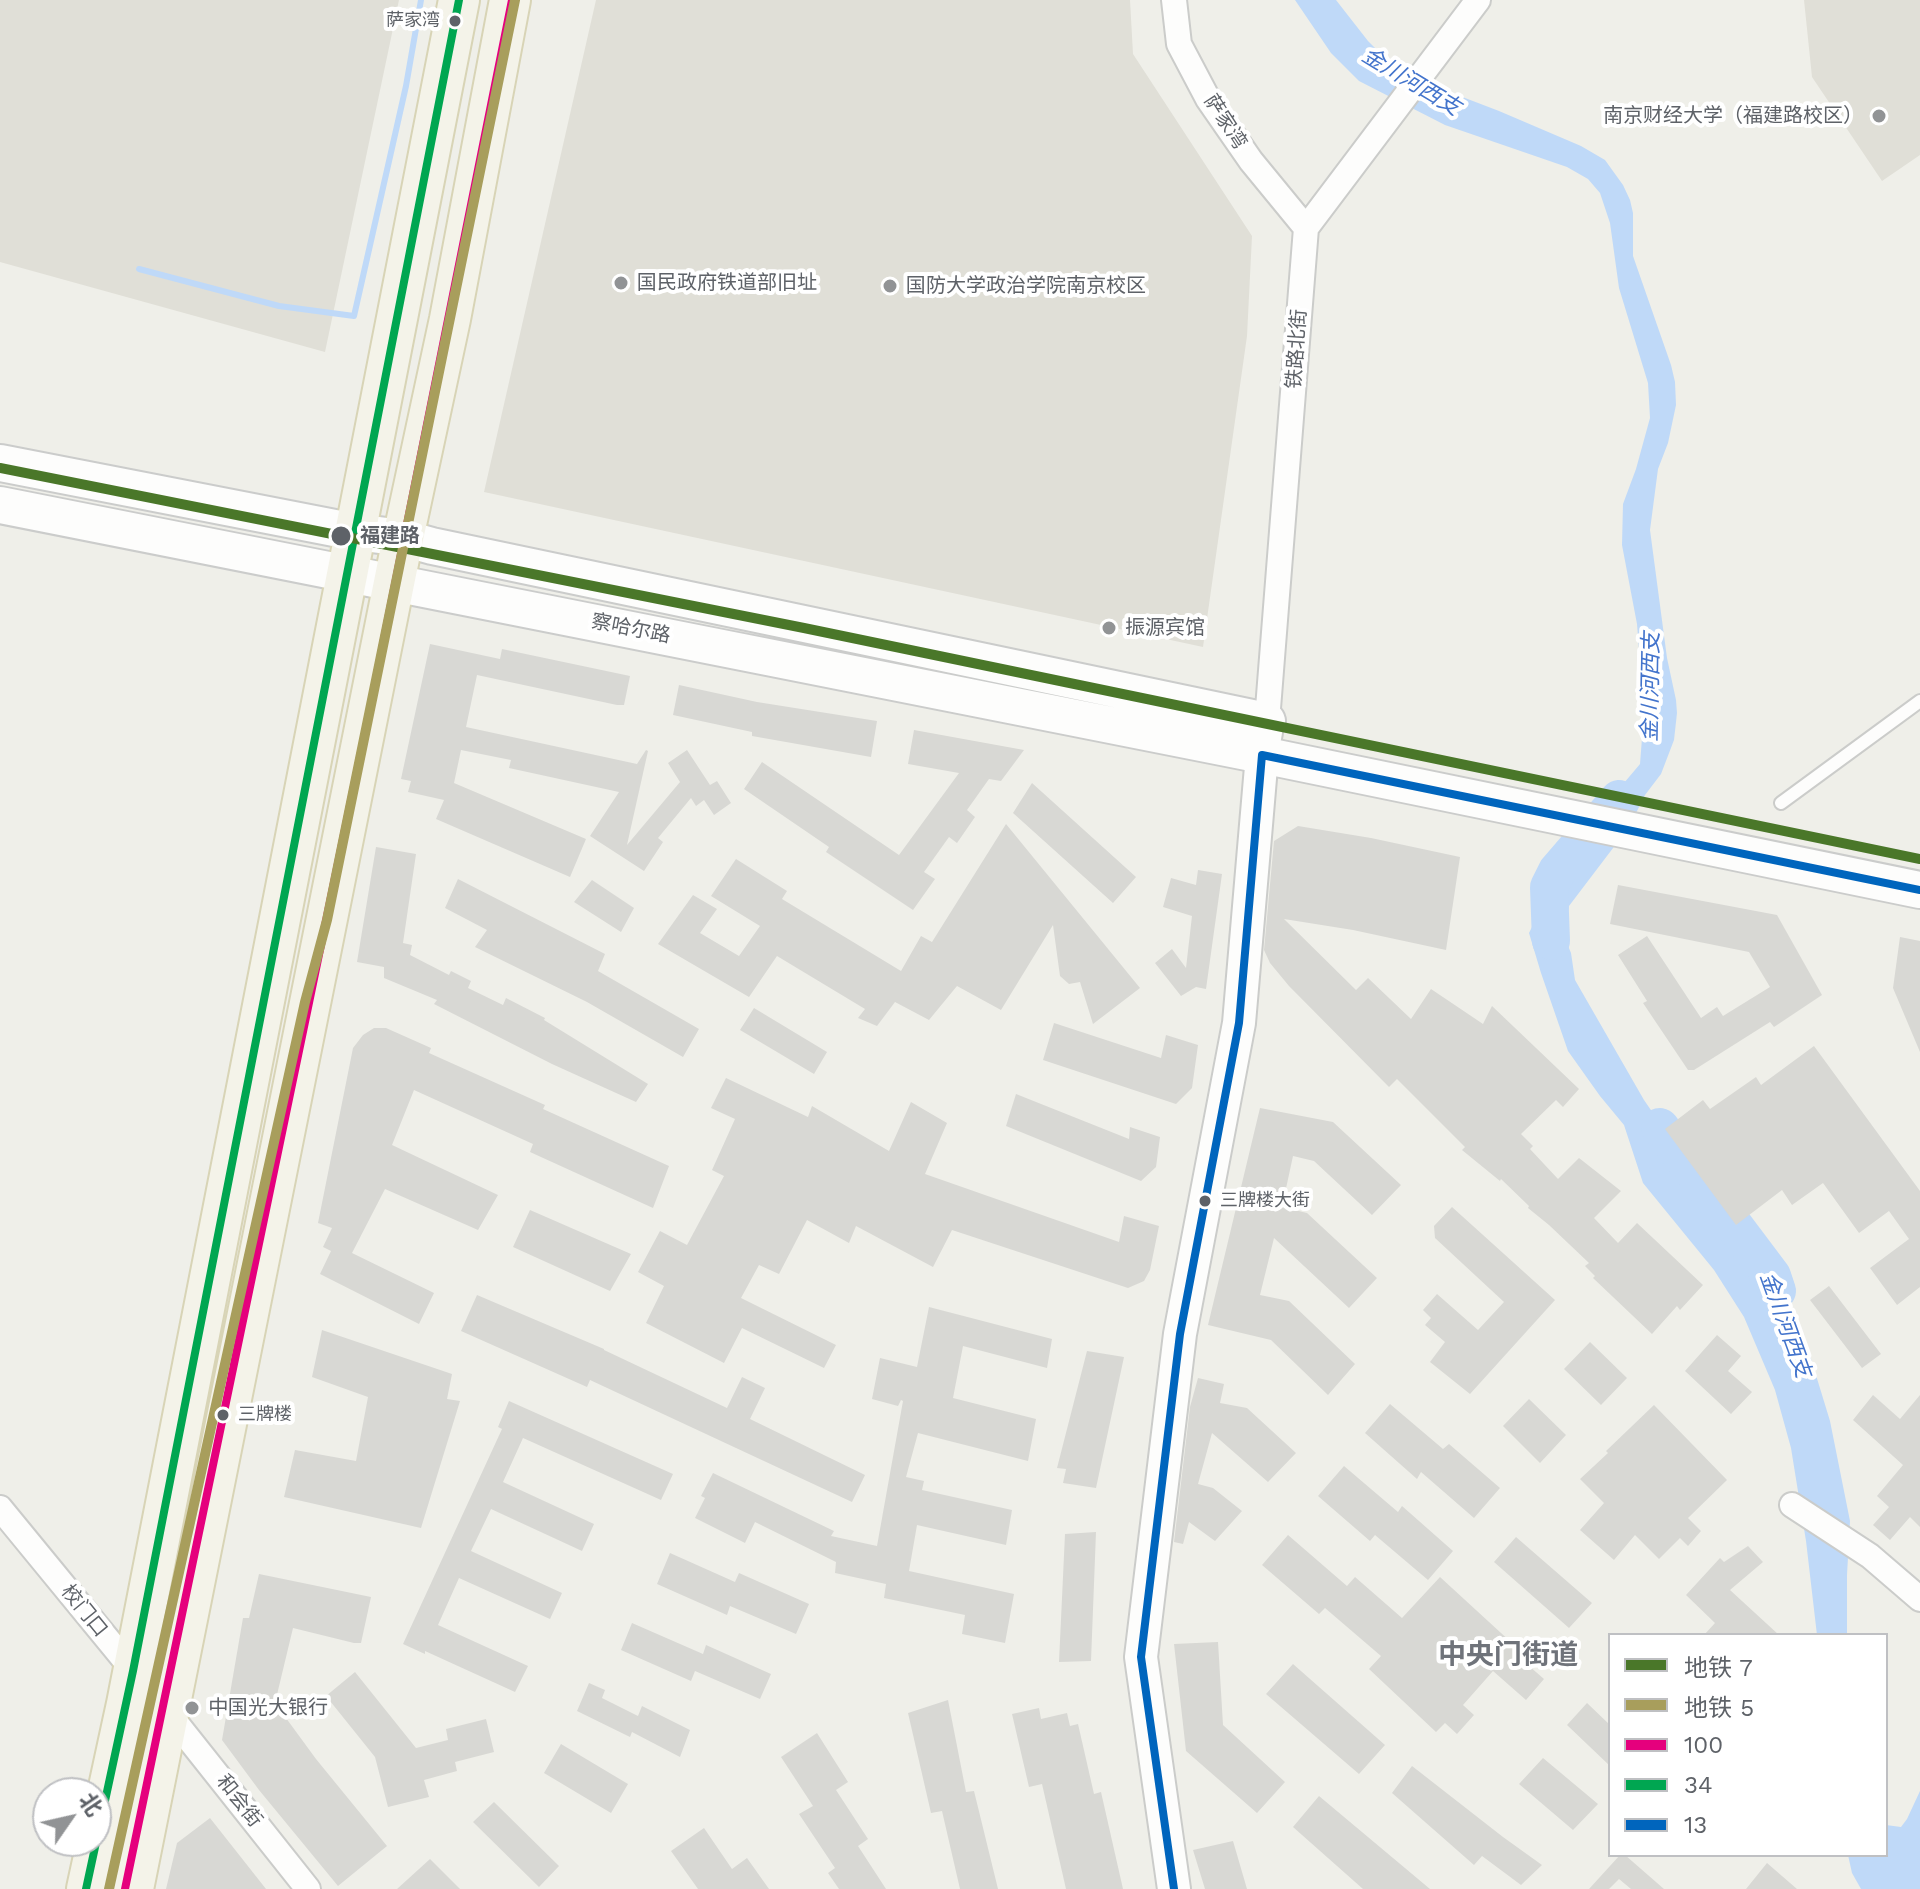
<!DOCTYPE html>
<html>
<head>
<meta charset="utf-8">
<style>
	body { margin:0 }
	#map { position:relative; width:1920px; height:1889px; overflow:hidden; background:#efefe9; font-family:"Work Sans","Noto Sans SC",sans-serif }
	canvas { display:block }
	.legend { position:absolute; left:1608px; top:1633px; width:280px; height:224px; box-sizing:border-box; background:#fff; border:2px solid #bfc0c3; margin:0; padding:10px 14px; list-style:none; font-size:24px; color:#5e6268 }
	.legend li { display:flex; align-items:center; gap:16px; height:40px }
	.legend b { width:40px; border:2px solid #bfc0c3 }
	.north { position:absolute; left:32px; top:1777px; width:80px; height:80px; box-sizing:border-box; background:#fff; border:2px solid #bfc0c3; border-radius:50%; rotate:56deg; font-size:22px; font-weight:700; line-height:32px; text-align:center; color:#5e6268 }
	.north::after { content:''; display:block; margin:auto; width:28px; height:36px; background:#919395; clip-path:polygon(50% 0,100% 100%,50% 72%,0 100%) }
</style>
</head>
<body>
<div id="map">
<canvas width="1920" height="1889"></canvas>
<ul class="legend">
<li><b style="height:10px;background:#4a7729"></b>地铁 7</li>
<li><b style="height:10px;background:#a89e5c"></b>地铁 5</li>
<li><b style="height:10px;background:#e5007d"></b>100</li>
<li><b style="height:10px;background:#00a651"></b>34</li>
<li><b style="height:10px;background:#0065bd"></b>13</li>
</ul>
<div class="north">北</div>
</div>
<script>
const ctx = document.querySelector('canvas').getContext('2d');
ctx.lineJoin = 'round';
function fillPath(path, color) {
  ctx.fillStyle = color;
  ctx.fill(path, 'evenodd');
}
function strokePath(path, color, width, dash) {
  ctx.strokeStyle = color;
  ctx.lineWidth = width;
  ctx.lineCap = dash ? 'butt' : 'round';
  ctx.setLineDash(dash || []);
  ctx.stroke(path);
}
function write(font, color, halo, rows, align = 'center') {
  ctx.font = font + ' "Work Sans","Noto Sans SC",sans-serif';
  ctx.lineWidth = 8;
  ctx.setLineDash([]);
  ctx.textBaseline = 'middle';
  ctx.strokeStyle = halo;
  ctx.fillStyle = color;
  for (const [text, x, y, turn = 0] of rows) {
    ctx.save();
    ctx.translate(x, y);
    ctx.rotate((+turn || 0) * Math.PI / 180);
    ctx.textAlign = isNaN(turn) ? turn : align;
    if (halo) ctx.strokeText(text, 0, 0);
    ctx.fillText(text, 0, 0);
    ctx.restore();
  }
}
const education = new Path2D(`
	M 0,0 L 399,0 L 325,352 L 0,262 Z
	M 596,0 L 1130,0 L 1133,54 L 1252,236 L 1247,336 L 1203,647 L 484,492 Z
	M 1804,0 L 1920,0 L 1920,155 L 1882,181 L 1812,77 Z`);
const water = new Path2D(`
	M 1295,0 L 1336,0 L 1368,41 L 1389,62 L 1452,93 L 1499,111 L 1581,146 L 1605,160 L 1623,185 L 1630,200 L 1633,213 L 1633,256 L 1671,365 L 1675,382 L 1676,405 L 1668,443 L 1658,469 L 1650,530 L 1667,658 L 1676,700 L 1677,713 L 1674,740 L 1661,774 L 1645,795 L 1629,827 L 1569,906 L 1564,936 L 1571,953 L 1575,980 L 1644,1100 L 1711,1197 L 1779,1285 L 1804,1336 L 1830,1421 L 1850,1521 L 1847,1575 L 1847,1635 L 1817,1635 L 1806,1541 L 1791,1448 L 1775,1390 L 1744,1317 L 1714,1270 L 1643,1183 L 1624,1125 L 1600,1096 L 1568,1051 L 1541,973 L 1529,933 L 1562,867 L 1604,822 L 1624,783 L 1640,764 L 1644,712 L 1637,624 L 1622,545 L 1623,504 L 1636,469 L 1650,418 L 1648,383 L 1619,288 L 1610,223 L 1600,193 L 1588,179 L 1567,167 L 1445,125 L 1359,81 L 1331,53 Z
	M 1920,1791 L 1920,1889 L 1861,1889 L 1852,1873 L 1848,1855 L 1886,1855 L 1886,1825 L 1901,1827 L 1907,1819 Z`);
const stream = new Path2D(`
	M 139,269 L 279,306 L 354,316 L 406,86 L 421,0`);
const river = new Path2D(`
	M 1551,941 L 1549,887 L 1557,871 L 1619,799
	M 1660,1127 L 1772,1276 L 1777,1291`);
const building = new Path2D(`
	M 430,644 L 500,659 L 502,649 L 630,676 L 624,705 L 617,705 L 477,675 L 466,727 L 637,764 L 646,750 L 648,751 L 627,845 L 680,782 L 668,763 L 687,750 L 710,785 L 717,781 L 731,803 L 714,815 L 704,800 L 696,806 L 691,798 L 658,838 L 663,842 L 644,871 L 590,836 L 619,792 L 509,768 L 511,760 L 461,750 L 454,783 L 586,839 L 570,877 L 436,819 L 444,800 L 408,792 L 411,781 L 401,779 Z
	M 679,685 L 757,702 L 877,721 L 871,757 L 752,736 L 752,732 L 673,715 Z
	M 914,730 L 1024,750 L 1001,781 L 989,779 L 967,810 L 975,817 L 957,843 L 949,837 L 924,872 L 935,879 L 913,910 L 826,852 L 829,847 L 744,789 L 762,762 L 899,855 L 959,773 L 908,764 Z
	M 1032,783 L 1136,877 L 1113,903 L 1013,813 Z
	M 1006,824 L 1140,988 L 1093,1024 L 1080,982 L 1069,984 L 1060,976 L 1053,925 L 1001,1010 L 957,986 L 929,1020 L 895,1002 L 877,1026 L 858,1018 L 865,1009 L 777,956 L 749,997 L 658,944 L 693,895 L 717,909 L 700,933 L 739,956 L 760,926 L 711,896 L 736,859 L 787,891 L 782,899 L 901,971 L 921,936 L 932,942 Z
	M 1298,826 L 1371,838 L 1460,857 L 1446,950 L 1353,930 L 1284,919 L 1356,990 L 1368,978 L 1411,1019 L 1431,989 L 1483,1024 L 1492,1006 L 1579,1089 L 1563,1107 L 1556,1100 L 1521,1134 L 1533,1146 L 1530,1149 L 1558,1179 L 1579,1158 L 1621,1191 L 1594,1218 L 1618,1243 L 1637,1223 L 1703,1285 L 1680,1310 L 1677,1306 L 1652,1334 L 1593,1278 L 1595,1276 L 1585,1266 L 1589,1263 L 1549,1225 L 1528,1208 L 1529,1206 L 1501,1179 L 1500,1181 L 1462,1150 L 1465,1147 L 1397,1079 L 1389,1087 L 1289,986 L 1270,963 L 1264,950 L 1274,841 Z
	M 376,847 L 416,854 L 403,943 L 412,945 L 410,955 L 449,975 L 451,971 L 471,981 L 468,988 L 503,1005 L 506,998 L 545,1018 L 544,1020 L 648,1084 L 636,1102 L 552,1064 L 434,1004 L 437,1000 L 384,978 L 384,967 L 357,962 Z
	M 1198,870 L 1222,874 L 1206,989 L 1196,987 L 1181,996 L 1155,963 L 1172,949 L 1186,968 L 1192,916 L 1163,907 L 1171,878 L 1196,885 Z
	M 458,879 L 605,954 L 598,971 L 699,1029 L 683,1057 L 587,1002 L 475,947 L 487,930 L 445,908 Z
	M 592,880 L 634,908 L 621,932 L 574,902 Z
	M 1618,885 L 1777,915 L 1822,995 L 1774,1027 L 1770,1022 L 1694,1070 L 1688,1070 L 1643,1003 L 1647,1001 L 1618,955 L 1647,936 L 1701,1018 L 1717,1007 L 1723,1016 L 1770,987 L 1749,952 L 1610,924 Z
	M 1900,937 L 1920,941 L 1920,1052 L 1893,988 Z
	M 754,1008 L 827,1052 L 814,1074 L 740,1030 Z
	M 1054,1023 L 1161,1058 L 1166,1035 L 1198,1045 L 1192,1088 L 1176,1104 L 1043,1060 Z
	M 374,1028 L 386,1028 L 431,1048 L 429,1053 L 545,1105 L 543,1109 L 669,1166 L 653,1208 L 530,1152 L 533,1144 L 414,1090 L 392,1145 L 498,1195 L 478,1230 L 385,1189 L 352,1253 L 434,1293 L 419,1324 L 320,1274 L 331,1251 L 323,1247 L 332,1228 L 318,1223 L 353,1048 L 363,1035 Z
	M 1814,1046 L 1920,1191 L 1920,1287 L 1897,1305 L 1870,1268 L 1909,1239 L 1889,1211 L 1859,1233 L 1823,1183 L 1792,1205 L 1782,1190 L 1736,1225 L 1665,1129 L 1703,1100 L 1710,1109 L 1756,1077 L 1761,1085 Z
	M 726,1078 L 808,1117 L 812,1106 L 889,1151 L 911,1102 L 947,1123 L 925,1174 L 1119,1242 L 1124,1216 L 1159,1226 L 1150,1270 L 1144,1281 L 1128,1288 L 952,1230 L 933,1267 L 856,1226 L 849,1243 L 807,1220 L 779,1274 L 759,1265 L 741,1298 L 836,1345 L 824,1368 L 742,1328 L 724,1363 L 646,1323 L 664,1286 L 638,1272 L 660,1231 L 687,1245 L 724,1176 L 712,1170 L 735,1119 L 711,1108 Z
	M 1016,1094 L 1129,1139 L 1130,1127 L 1160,1137 L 1156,1167 L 1141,1181 L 1006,1126 Z
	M 1260,1108 L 1333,1122 L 1401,1185 L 1372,1215 L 1314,1161 L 1293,1156 L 1282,1207 L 1307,1213 L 1377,1278 L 1349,1308 L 1274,1238 L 1260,1295 L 1289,1301 L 1355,1364 L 1328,1395 L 1271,1340 L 1208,1325 Z
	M 1452,1207 L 1555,1300 L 1470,1394 L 1430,1362 L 1445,1342 L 1425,1325 L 1431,1318 L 1423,1310 L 1437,1294 L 1478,1330 L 1504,1302 L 1435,1238 L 1434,1226 Z
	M 530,1210 L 631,1254 L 610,1291 L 513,1247 Z
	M 1829,1286 L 1881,1354 L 1862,1368 L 1810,1300 Z
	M 477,1295 L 604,1349 L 604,1350 L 727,1408 L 742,1377 L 765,1388 L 750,1419 L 865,1475 L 852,1502 L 590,1380 L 587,1387 L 461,1331 Z
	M 929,1307 L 1052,1339 L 1047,1368 L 963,1346 L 953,1398 L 1036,1419 L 1028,1461 L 918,1433 L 906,1477 L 924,1481 L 922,1490 L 1012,1510 L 1006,1545 L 917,1525 L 909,1571 L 1014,1594 L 1005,1643 L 962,1634 L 965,1615 L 884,1598 L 886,1584 L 835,1573 L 836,1562 L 755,1522 L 745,1543 L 695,1518 L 705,1498 L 701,1496 L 713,1473 L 834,1531 L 831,1536 L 877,1546 L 903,1401 L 901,1400 L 898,1406 L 872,1399 L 880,1358 L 917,1367 Z
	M 322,1330 L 452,1374 L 447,1399 L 460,1401 L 421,1528 L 284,1497 L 295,1450 L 356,1461 L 368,1397 L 312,1377 Z
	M 1717,1335 L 1741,1356 L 1728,1371 L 1752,1392 L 1731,1414 L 1685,1371 Z
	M 1590,1342 L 1627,1378 L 1601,1405 L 1564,1369 Z
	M 1087,1351 L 1124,1357 L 1096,1488 L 1063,1483 L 1066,1469 L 1057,1468 Z
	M 1198,1378 L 1224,1384 L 1220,1403 L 1247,1408 L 1296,1453 L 1268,1482 L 1212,1433 L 1198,1484 L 1213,1488 L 1242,1511 L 1215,1541 L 1189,1522 L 1183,1544 L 1174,1542 L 1190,1407 Z
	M 1873,1395 L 1900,1419 L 1920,1395 L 1920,1527 L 1910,1517 L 1890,1540 L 1873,1525 L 1889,1507 L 1877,1496 L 1903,1465 L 1853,1420 Z
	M 1529,1399 L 1566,1435 L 1540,1463 L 1503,1426 Z
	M 509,1401 L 673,1474 L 661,1500 L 523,1438 L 503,1482 L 594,1524 L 582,1551 L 491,1509 L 471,1551 L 562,1593 L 550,1619 L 459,1578 L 438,1625 L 528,1666 L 515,1692 L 425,1651 L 425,1654 L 403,1644 L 502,1429 L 498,1427 Z
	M 1390,1404 L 1443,1449 L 1449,1444 L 1500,1488 L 1474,1518 L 1421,1472 L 1417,1479 L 1365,1433 Z
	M 1654,1405 L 1727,1480 L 1688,1518 L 1701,1531 L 1688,1546 L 1680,1538 L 1659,1559 L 1635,1535 L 1614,1560 L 1580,1530 L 1604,1503 L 1580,1479 L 1608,1453 L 1606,1451 Z
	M 1344,1466 L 1398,1512 L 1402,1506 L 1453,1551 L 1428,1580 L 1375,1535 L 1370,1541 L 1318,1496 Z
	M 1096,1532 L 1091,1661 L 1059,1662 L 1065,1534 Z
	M 1288,1535 L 1347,1586 L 1355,1577 L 1402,1618 L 1440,1577 L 1525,1655 L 1521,1659 L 1544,1679 L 1526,1700 L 1493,1671 L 1463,1705 L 1474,1715 L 1457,1734 L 1445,1723 L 1436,1732 L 1369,1669 L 1381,1656 L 1325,1608 L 1319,1614 L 1262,1565 Z
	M 1516,1537 L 1592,1603 L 1569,1628 L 1494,1562 Z
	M 1748,1546 L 1763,1562 L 1730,1590 L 1779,1635 L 1704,1635 L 1715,1623 L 1686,1595 L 1720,1558 L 1724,1562 Z
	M 670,1553 L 735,1582 L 739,1573 L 809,1604 L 796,1634 L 730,1606 L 727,1615 L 657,1584 Z
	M 259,1574 L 371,1597 L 361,1643 L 354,1643 L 293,1628 L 275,1703 L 316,1759 L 387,1846 L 338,1886 L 259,1790 L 222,1740 L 243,1618 L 249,1618 Z
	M 632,1623 L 703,1654 L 706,1645 L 771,1674 L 760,1699 L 695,1671 L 691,1681 L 621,1650 Z
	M 1218,1642 L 1223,1725 L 1285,1782 L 1257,1813 L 1186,1751 L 1174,1644 Z
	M 1293,1664 L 1385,1745 L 1359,1774 L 1266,1694 Z
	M 355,1672 L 416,1748 L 448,1740 L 446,1729 L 486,1719 L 494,1752 L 455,1762 L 457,1771 L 424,1780 L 429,1797 L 388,1807 L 375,1757 L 326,1696 Z
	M 589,1683 L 605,1690 L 602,1698 L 638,1716 L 642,1706 L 690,1730 L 680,1757 L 632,1732 L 630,1737 L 577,1711 Z
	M 948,1700 L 966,1792 L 974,1791 L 998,1889 L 960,1889 L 942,1811 L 931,1813 L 908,1713 Z
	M 1587,1703 L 1610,1725 L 1610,1766 L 1567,1725 Z
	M 1039,1708 L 1041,1719 L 1067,1713 L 1070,1726 L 1078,1724 L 1094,1794 L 1101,1792 L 1123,1889 L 1066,1889 L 1042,1784 L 1029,1787 L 1012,1714 Z
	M 817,1733 L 848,1782 L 836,1790 L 868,1839 L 858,1846 L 886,1889 L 839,1889 L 828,1873 L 835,1868 L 799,1814 L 813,1806 L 781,1757 Z
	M 561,1744 L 628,1784 L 611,1813 L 544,1773 Z
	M 1543,1758 L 1598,1804 L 1573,1830 L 1519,1784 Z
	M 1412,1766 L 1503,1837 L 1542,1865 L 1521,1885 L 1482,1856 L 1474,1865 L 1392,1793 Z
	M 1319,1796 L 1430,1889 L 1363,1889 L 1293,1827 Z
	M 494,1802 L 559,1866 L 539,1887 L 473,1822 Z
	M 210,1818 L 266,1889 L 166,1889 L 177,1843 Z
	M 704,1828 L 732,1869 L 747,1858 L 769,1889 L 698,1889 L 671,1851 Z
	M 1233,1841 L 1247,1889 L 1205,1889 L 1193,1850 Z
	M 1620,1855 L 1625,1855 L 1664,1889 L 1631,1889 L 1619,1879 L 1609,1889 L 1589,1889 Z
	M 430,1859 L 460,1889 L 397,1889 Z
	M 1767,1863 L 1797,1889 L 1746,1889 Z`);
const service = new Path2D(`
	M 1781,803 L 1920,701`);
const minor = new Path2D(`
	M 1174,0 L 1179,44 L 1208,99 L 1251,161 L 1306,228
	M 1267,721 L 1306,228 L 1478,0
	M 1792,1505 L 1870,1556 L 1920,1599
	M 0,1508 L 169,1714 L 308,1889`);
const tertiary = new Path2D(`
	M 1174,1889 L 1141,1657 L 1180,1334 L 1239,1023 L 1262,755 L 1266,732`);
const secondary = new Path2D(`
	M 0,463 L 355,532 L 403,538 L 432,546 L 1267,721
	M 0,505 L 1262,755 L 1920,890`);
const primary = new Path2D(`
	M 87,1889 L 127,1704 L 459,0
	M 133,1889 L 403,538 L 450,319 L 510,0`);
const bus1 = new Path2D(`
	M 125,1889 L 370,709 L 512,0`);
const bus2 = new Path2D(`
	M 86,1889 L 133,1671 L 459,0`);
const bus3 = new Path2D(`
	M 1174,1889 L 1141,1657 L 1180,1334 L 1239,1023 L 1262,755 L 1920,890`);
const metro1 = new Path2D(`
	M 0,468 L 804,628 L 1920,859`);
const metro2 = new Path2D(`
	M 109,1889 L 305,1002 L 327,920 L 515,0`);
const markers = [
	[455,21,7,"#5e6268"],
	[1879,116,8,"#919395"],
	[621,283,8,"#919395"],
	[890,286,8,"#919395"],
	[341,536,11,"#5e6268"],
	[1109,628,8,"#919395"],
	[1205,1201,7,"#5e6268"],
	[223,1415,7,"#5e6268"],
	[192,1708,8,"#919395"]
];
const busNames = [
	["萨家湾",440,21,"right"],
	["三牌楼大街",1220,1201],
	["三牌楼",238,1415]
];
const poiNames = [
	["南京财经大学（福建路校区）",1863,116,"right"],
	["国民政府铁道部旧址",637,283],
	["国防大学政治学院南京校区",906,286],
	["振源宾馆",1125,628],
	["中国光大银行",208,1708]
];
const streetNames = [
	["萨家湾",1225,122,57],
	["铁路北街",1297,349,-86],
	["察哈尔路",631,629,11],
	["校门口",84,1611,51],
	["和会街",239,1801,52]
];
const stopNames = [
	["福建路",360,536]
];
const waterNames = [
	["金川河西支",1411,82,31],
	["金川河西支",1651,687,-89],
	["金川河西支",1785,1325,70]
];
const districtNames = [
	["中央门街道",1508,1656]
];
fillPath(education, '#e0dfd7');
fillPath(water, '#bfd9f8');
strokePath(stream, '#bfd9f8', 6);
strokePath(river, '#bfd9f8', 38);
fillPath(building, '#d8d8d4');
strokePath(service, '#cbccca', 16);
strokePath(minor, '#cbccca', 28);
strokePath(tertiary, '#cbccca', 36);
strokePath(secondary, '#cbcccb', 40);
strokePath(primary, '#d8d4b6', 44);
strokePath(service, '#fdfdfc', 12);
strokePath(minor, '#fdfdfc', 24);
strokePath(tertiary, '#fdfdfc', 32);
strokePath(secondary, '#fdfdfc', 36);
strokePath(primary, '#f4f3e9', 40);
strokePath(bus1, '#e5007d', 8);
strokePath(bus2, '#00a651', 8);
strokePath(bus3, '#0065bd', 8);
strokePath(metro1, '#4a7729', 10);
strokePath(metro2, '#a89e5c', 10);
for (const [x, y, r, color] of markers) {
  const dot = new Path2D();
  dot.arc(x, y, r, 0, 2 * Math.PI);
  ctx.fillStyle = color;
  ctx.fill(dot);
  strokePath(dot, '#fff', 3);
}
write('18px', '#5e6268', '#fff', busNames, 'left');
write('20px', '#5e6268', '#fff', poiNames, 'left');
write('20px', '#5e6268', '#fff', streetNames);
write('bold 20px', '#5e6268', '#fff', stopNames, 'left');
write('italic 22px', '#4374cc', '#fff', waterNames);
write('bold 28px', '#6f737a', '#fff', districtNames);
</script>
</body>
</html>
